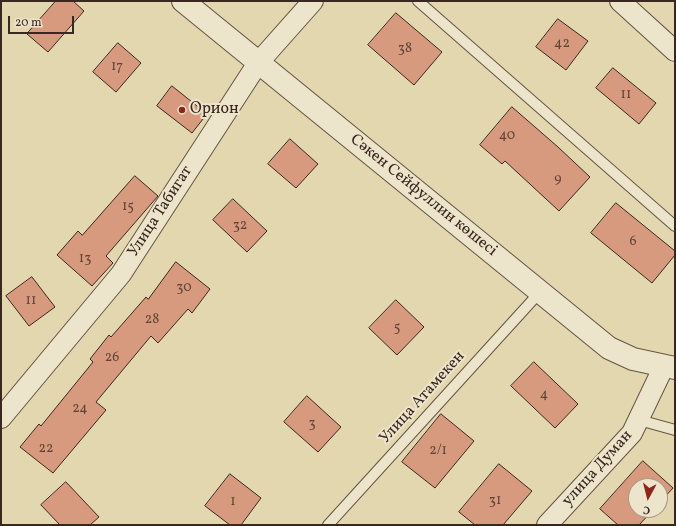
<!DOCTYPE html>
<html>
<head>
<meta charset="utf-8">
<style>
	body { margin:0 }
	#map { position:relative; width:676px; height:526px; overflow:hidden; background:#e3d7af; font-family:Vollkorn,serif }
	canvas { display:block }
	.frame { position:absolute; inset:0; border:2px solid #3a2720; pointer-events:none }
	.north { position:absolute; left:628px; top:478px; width:40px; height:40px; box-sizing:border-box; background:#ede5cb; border:1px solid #a59987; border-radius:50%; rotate:187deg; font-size:11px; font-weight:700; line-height:16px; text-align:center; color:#3a2720 }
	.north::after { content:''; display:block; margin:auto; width:14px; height:18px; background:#8f2418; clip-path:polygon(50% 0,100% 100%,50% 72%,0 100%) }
	.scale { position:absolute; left:8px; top:16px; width:66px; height:18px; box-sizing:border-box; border:2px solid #3a2720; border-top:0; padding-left:5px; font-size:12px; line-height:14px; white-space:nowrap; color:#3a2720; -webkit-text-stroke:3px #ede5cb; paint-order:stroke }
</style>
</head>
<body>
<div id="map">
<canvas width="676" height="526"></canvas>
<div class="frame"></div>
<div class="north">С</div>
<div class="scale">20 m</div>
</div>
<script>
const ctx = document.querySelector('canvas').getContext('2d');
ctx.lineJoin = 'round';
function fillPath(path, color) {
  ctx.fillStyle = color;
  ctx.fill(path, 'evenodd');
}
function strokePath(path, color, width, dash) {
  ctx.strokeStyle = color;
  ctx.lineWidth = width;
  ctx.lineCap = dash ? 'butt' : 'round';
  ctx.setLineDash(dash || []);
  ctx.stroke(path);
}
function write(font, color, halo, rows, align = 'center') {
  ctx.font = font + ' Vollkorn,serif';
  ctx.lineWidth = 4;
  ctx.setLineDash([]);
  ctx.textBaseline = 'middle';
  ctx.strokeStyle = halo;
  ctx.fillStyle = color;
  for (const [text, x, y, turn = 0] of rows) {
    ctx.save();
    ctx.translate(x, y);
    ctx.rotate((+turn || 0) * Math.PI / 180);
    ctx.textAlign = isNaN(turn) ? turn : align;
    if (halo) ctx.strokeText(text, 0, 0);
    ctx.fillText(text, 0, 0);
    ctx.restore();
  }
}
const building = new Path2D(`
	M 56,1 L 73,1 L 84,11 L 48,52 L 27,34 Z
	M 396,13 L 442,52 L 414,85 L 368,45 Z
	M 558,19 L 588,41 L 566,70 L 536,47 Z
	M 118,43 L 141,63 L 116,92 L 93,72 Z
	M 613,68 L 656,103 L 639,124 L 596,88 Z
	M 172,86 L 207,114 L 192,133 L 157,106 Z
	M 512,107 L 558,147 L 590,177 L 559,211 L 505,161 L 502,164 L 480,145 Z
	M 290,139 L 318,164 L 296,188 L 268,164 Z
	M 135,176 L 158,196 L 106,256 L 113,263 L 92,286 L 57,255 L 78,231 L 82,235 Z
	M 233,199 L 267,231 L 247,252 L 213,220 Z
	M 616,203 L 675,251 L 675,255 L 652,283 L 591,233 Z
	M 176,262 L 210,289 L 192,313 L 188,309 L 158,343 L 151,336 L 96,402 L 106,410 L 53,473 L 20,447 L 39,424 L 41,426 L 93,362 L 90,359 L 109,335 L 111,337 L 146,297 L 148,299 Z
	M 32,277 L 55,307 L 29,326 L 6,296 Z
	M 396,300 L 424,327 L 397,355 L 369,328 Z
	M 534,362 L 578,404 L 555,428 L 511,386 Z
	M 307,396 L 341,427 L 318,452 L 284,422 Z
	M 441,414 L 474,441 L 435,488 L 402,462 Z
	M 643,461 L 673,488 L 660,502 L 660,486 L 636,486 L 636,510 L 653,510 L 639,525 L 618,525 L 600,509 Z
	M 499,464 L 532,491 L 503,525 L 475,525 L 459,512 Z
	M 230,474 L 261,498 L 241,525 L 230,525 L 205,506 Z
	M 66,482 L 99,517 L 90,525 L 60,525 L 41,505 Z`);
const service = new Path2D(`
	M 418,1 L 675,226
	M 639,420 L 675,430
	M 328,525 L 540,292`);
const minor = new Path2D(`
	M 620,1 L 675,51
	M 1,418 L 121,274 L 258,63 L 313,1
	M 547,525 L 632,433 L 664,366`);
const tertiary = new Path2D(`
	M 183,1 L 609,348 L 633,359 L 675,368`);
const markers = [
	[182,110,4,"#8f2418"]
];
const numberNames = [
	["42",562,44],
	["38",405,49],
	["17",117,67],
	["11",626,95],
	["40",507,136],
	["9",558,179],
	["15",128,207],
	["32",240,226],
	["6",633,242],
	["13",85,259],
	["30",184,288],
	["11",31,301],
	["28",152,320],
	["5",397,328],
	["26",112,358],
	["4",544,395],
	["24",80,409],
	["3",312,424],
	["22",46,449],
	["2/1",438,451],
	["31",495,501],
	["1",233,502]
];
const poiNames = [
	["Орион",190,110]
];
const streetNames = [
	["Сәкен Сейфуллин көшесі",423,196,39],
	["Улица Табигат",161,212,-57],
	["Улица Атамекен",423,398,-48],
	["улица Думан",598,469,-48]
];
fillPath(building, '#d79a7f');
strokePath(building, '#3a2720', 1);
strokePath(service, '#645344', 12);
strokePath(minor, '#645344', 22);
strokePath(tertiary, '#645344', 24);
strokePath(service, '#ede5cb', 10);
strokePath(minor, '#ede5cb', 20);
strokePath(tertiary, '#ede5cb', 22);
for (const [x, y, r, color] of markers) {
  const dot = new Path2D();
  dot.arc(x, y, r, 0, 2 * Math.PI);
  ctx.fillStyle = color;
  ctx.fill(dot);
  strokePath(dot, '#ede5cb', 1.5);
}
write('14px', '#614438', null, numberNames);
write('16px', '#3a2720', '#ede5cb', poiNames, 'left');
write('16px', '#3a2720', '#ede5cb', streetNames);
</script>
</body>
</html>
